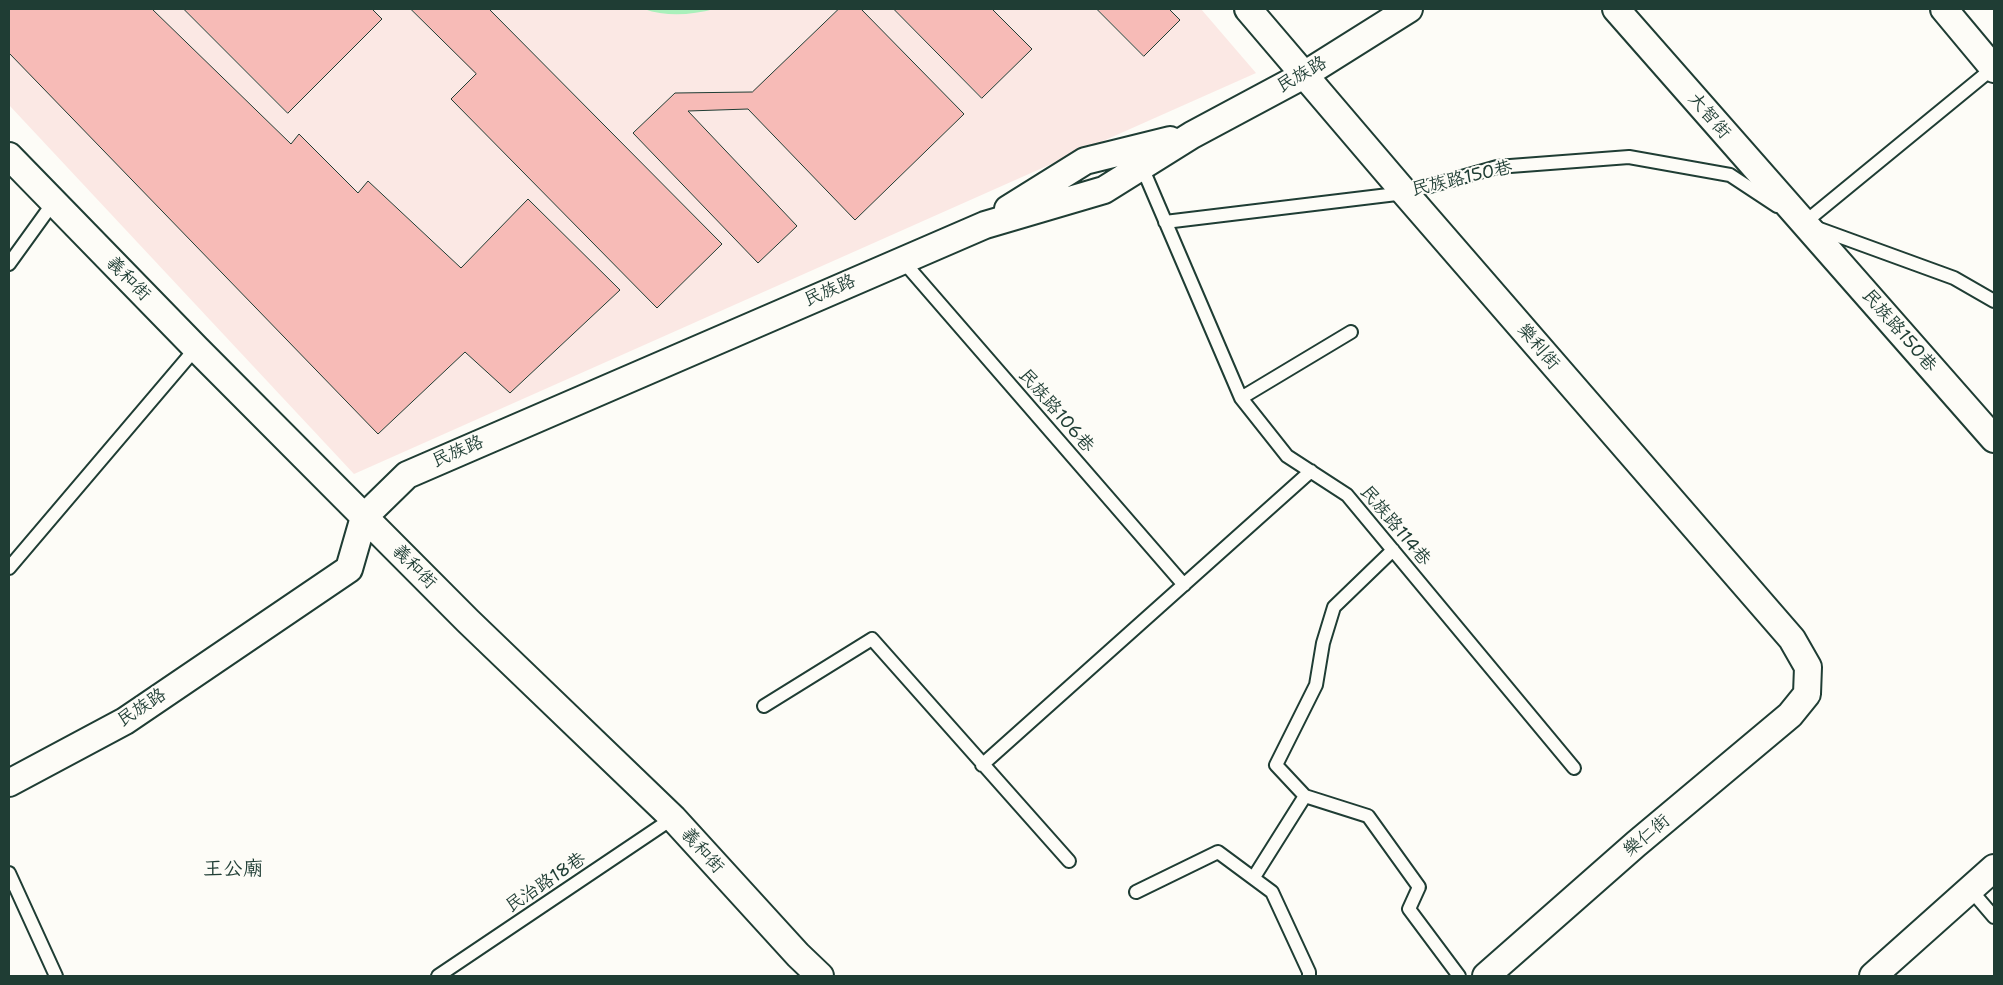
<!DOCTYPE html>
<html>
<head>
<meta charset="utf-8">
<style>
	body { margin:0 }
	#map { position:relative; width:2003px; height:985px; overflow:hidden; background:#fdfcf7; font-family:"Shantell Sans",sans-serif }
	canvas { display:block }
	.frame { position:absolute; inset:0; border:10px solid #1f3d34; pointer-events:none }
</style>
</head>
<body>
<div id="map">
<canvas width="2003" height="985"></canvas>
<div class="frame"></div>
</div>
<script>
const ctx = document.querySelector('canvas').getContext('2d');
ctx.lineJoin = 'round';
function fillPath(path, color) {
  ctx.fillStyle = color;
  ctx.fill(path, 'evenodd');
}
function strokePath(path, color, width, dash) {
  ctx.strokeStyle = color;
  ctx.lineWidth = width;
  ctx.lineCap = dash ? 'butt' : 'round';
  ctx.setLineDash(dash || []);
  ctx.stroke(path);
}
function write(font, color, halo, rows, align = 'center') {
  ctx.font = font + ' "Shantell Sans","LXGW WenKai TC",sans-serif';
  ctx.lineWidth = 4;
  ctx.setLineDash([]);
  ctx.textBaseline = 'middle';
  ctx.strokeStyle = halo;
  ctx.fillStyle = color;
  for (const [text, x, y, turn = 0] of rows) {
    ctx.save();
    ctx.translate(x, y);
    ctx.rotate((+turn || 0) * Math.PI / 180);
    ctx.textAlign = isNaN(turn) ? turn : align;
    if (halo) ctx.strokeText(text, 0, 0);
    ctx.fillText(text, 0, 0);
    ctx.restore();
  }
}
const built = new Path2D(`
	M 9,9 L 1201,9 L 1256,73 L 354,474 L 9,105 Z`);
const green = new Path2D(`
	M 644,9 L 714,9 C 692,15 666,17 644,9 Z`);
const building = new Path2D(`
	M 9,9 L 152,9 L 291,144 L 299,134 L 358,193 L 368,181 L 461,268 L 528,199 L 620,290 L 510,393 L 465,352 L 378,434 L 9,53 Z
	M 184,9 L 372,9 L 382,19 L 288,113 Z
	M 411,9 L 489,9 L 722,244 L 657,308 L 451,99 L 476,74 Z
	M 839,9 L 861,9 L 964,114 L 855,220 L 748,109 L 688,111 L 797,226 L 758,263 L 633,133 L 675,93 L 752,92 Z
	M 894,9 L 992,9 L 1032,49 L 982,98 Z
	M 1097,9 L 1169,9 L 1180,20 L 1144,56 Z`);
const lane = new Path2D(`
	M 1142,167 L 1241,398 L 1287,456 L 1347,495 L 1574,768
	M 1165,222 L 1405,193 L 1497,167 L 1629,157 L 1730,175 L 1777,206
	M 1804,223 L 1993,68
	M 1814,227 L 1954,278 L 1994,301
	M 902,260 L 1184,585
	M 9,264 L 53,203
	M 1241,398 L 1351,332
	M 9,568 L 196,348
	M 764,706 L 872,639 L 1069,861
	M 982,765 L 1311,471
	M 1305,796 L 1368,816 L 1419,887 L 1409,909 L 1459,976
	M 9,873 L 56,976
	M 1254,877 L 1305,796 L 1276,765 L 1316,685 L 1323,643 L 1334,607 L 1393,550
	M 1970,889 L 1994,917
	M 1136,892 L 1218,852 L 1272,892 L 1309,972 L 1309,976
	M 438,976 L 673,818`);
const street = new Path2D(`
	M 1248,9 L 1405,193 L 1792,639 L 1808,667 L 1807,694 L 1790,715 L 1636,844 L 1486,976
	M 1616,9 L 1994,439
	M 1944,9 L 1994,69
	M 9,156 L 196,348 L 468,621 L 673,818 L 798,955 L 820,976
	M 1008,209 L 1085,161 L 1170,140
	M 9,783 L 125,721 L 349,569 L 364,517 L 407,475 L 985,225 L 1104,190 L 1192,135 L 1304,75 L 1409,9
	M 1873,976 L 1994,868`);
const streetNames = [
	["民族路",1302,75,-30],
	["大智街",1709,116,49],
	["民族路150巷",1462,179,-13],
	["義和街",128,279,45],
	["民族路",830,291,-23],
	["民族路150巷",1899,331,49],
	["樂利街",1538,347,49],
	["民族路106巷",1056,411,49],
	["民族路",458,452,-23],
	["民族路114巷",1395,526,50],
	["義和街",414,567,45],
	["民族路",142,708,-33],
	["樂仁街",1647,836,-40],
	["義和街",702,851,48],
	["民治路18巷",546,883,-34]
];
const quarterNames = [
	["王公廟",233,870]
];
fillPath(built, '#fbe8e4');
fillPath(green, '#aaf0bb');
fillPath(building, '#f7bbb7');
strokePath(building, '#1f3d34', 1);
strokePath(lane, '#1f3d34', 16);
strokePath(street, '#1f3d34', 30);
strokePath(lane, '#fdfcf7', 12);
strokePath(street, '#fdfcf7', 26);
write('18px', '#1f3d34', '#fdfcf7', streetNames);
write('20px', '#1f3d34', '#fdfcf7', quarterNames);
</script>
</body>
</html>
